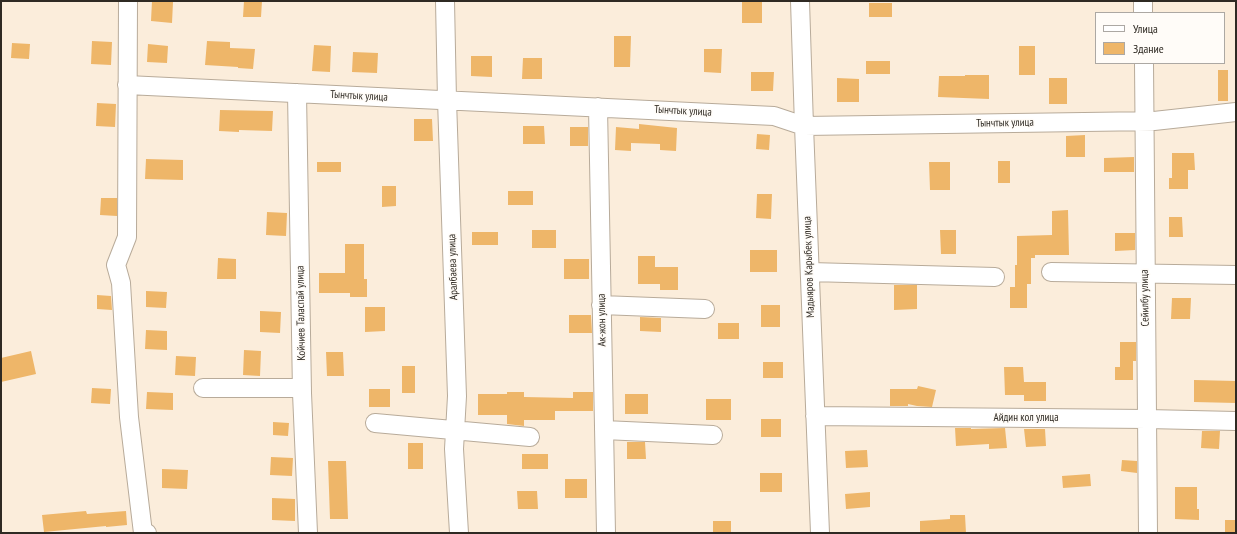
<!DOCTYPE html>
<html>
<head>
<meta charset="utf-8">
<style>
	body { margin:0 }
	#map { position:relative; width:1237px; height:534px; overflow:hidden; background:#fbeddb; font-family:"PT Sans Narrow",sans-serif }
	canvas { display:block }
	.frame { position:absolute; inset:0; border:2px solid #2f2a23; pointer-events:none }
	.legend { position:absolute; left:1095px; top:12px; width:130px; height:52px; box-sizing:border-box; background:#fffcf8; border:1px solid #aca8a3; margin:0; padding:5px 7px; list-style:none; font-size:12px; color:#2f2a23 }
	.legend li { display:flex; align-items:center; gap:8px; height:20px }
	.legend b { width:20px; border:1px solid #aca8a3 }
</style>
</head>
<body>
<div id="map">
<canvas width="1237" height="534"></canvas>
<div class="frame"></div>
<ul class="legend">
<li><b style="height:5px;background:#fff"></b>Улица</li>
<li><b style="height:11px;background:#eeb669"></b>Здание</li>
</ul>
</div>
<script>
const ctx = document.querySelector('canvas').getContext('2d');
ctx.lineJoin = 'round';
function fillPath(path, color) {
  ctx.fillStyle = color;
  ctx.fill(path, 'evenodd');
}
function strokePath(path, color, width, dash) {
  ctx.strokeStyle = color;
  ctx.lineWidth = width;
  ctx.lineCap = dash ? 'butt' : 'round';
  ctx.setLineDash(dash || []);
  ctx.stroke(path);
}
function write(font, color, halo, rows, align = 'center') {
  ctx.font = font + ' "PT Sans Narrow",sans-serif';
  ctx.lineWidth = 3;
  ctx.setLineDash([]);
  ctx.textBaseline = 'middle';
  ctx.strokeStyle = halo;
  ctx.fillStyle = color;
  for (const [text, x, y, turn = 0] of rows) {
    ctx.save();
    ctx.translate(x, y);
    ctx.rotate((+turn || 0) * Math.PI / 180);
    ctx.textAlign = isNaN(turn) ? turn : align;
    if (halo) ctx.strokeText(text, 0, 0);
    ctx.fillText(text, 0, 0);
    ctx.restore();
  }
}
const building = new Path2D(`
	M 152,1 L 173,2 L 172,23 L 151,21 Z
	M 244,1 L 262,1 L 261,17 L 243,17 Z
	M 742,1 L 762,1 L 762,23 L 742,23 Z
	M 869,3 L 892,3 L 892,17 L 869,17 Z
	M 614,36 L 631,36 L 630,67 L 614,67 Z
	M 92,41 L 112,42 L 111,65 L 91,64 Z
	M 207,41 L 230,42 L 230,48 L 255,49 L 253,69 L 238,68 L 238,67 L 205,65 Z
	M 12,43 L 30,44 L 29,59 L 11,58 Z
	M 148,44 L 168,46 L 167,63 L 147,62 Z
	M 314,45 L 331,46 L 330,72 L 312,71 Z
	M 1019,46 L 1035,46 L 1035,75 L 1019,75 Z
	M 704,49 L 722,49 L 721,73 L 704,72 Z
	M 353,52 L 378,53 L 377,73 L 352,72 Z
	M 471,56 L 492,56 L 492,77 L 471,76 Z
	M 523,58 L 542,58 L 542,79 L 522,79 Z
	M 866,61 L 890,61 L 890,74 L 866,74 Z
	M 1218,70 L 1228,70 L 1228,101 L 1218,101 Z
	M 751,72 L 774,72 L 773,91 L 751,91 Z
	M 965,75 L 989,75 L 989,99 L 938,97 L 939,76 L 965,76 Z
	M 837,78 L 859,79 L 859,102 L 837,102 Z
	M 1049,78 L 1067,78 L 1067,104 L 1049,104 Z
	M 97,103 L 116,104 L 115,127 L 96,126 Z
	M 220,110 L 273,111 L 272,131 L 239,130 L 239,132 L 219,131 Z
	M 414,119 L 432,119 L 433,141 L 414,141 Z
	M 639,124 L 677,128 L 676,151 L 660,150 L 660,144 L 631,143 L 631,151 L 615,150 L 616,127 L 639,129 Z
	M 523,126 L 544,126 L 545,144 L 523,144 Z
	M 570,127 L 588,127 L 588,146 L 570,146 Z
	M 757,134 L 770,135 L 769,150 L 756,149 Z
	M 1085,135 L 1085,157 L 1066,157 L 1066,136 Z
	M 1172,153 L 1194,153 L 1195,170 L 1188,170 L 1188,189 L 1169,189 L 1169,178 L 1172,178 Z
	M 1134,157 L 1134,172 L 1104,172 L 1104,158 Z
	M 146,159 L 183,160 L 183,180 L 145,179 Z
	M 998,161 L 1010,161 L 1010,183 L 998,183 Z
	M 317,162 L 341,162 L 341,172 L 317,172 Z
	M 929,162 L 950,162 L 950,190 L 930,190 Z
	M 382,186 L 396,186 L 396,206 L 382,207 Z
	M 508,191 L 533,191 L 533,205 L 508,205 Z
	M 757,194 L 772,194 L 771,219 L 756,218 Z
	M 101,198 L 117,198 L 117,216 L 100,215 Z
	M 1068,210 L 1069,255 L 1035,255 L 1035,258 L 1031,258 L 1031,284 L 1027,284 L 1027,308 L 1010,308 L 1010,287 L 1015,287 L 1015,265 L 1017,265 L 1017,236 L 1052,235 L 1052,211 Z
	M 267,212 L 287,213 L 286,236 L 266,235 Z
	M 1169,217 L 1182,217 L 1183,237 L 1169,237 Z
	M 532,230 L 556,230 L 556,248 L 532,248 Z
	M 940,230 L 956,230 L 956,254 L 941,254 Z
	M 472,232 L 498,232 L 498,245 L 472,245 Z
	M 1115,233 L 1135,233 L 1135,250 L 1115,251 Z
	M 345,244 L 364,244 L 364,279 L 367,279 L 367,297 L 350,297 L 350,293 L 319,293 L 319,273 L 345,273 Z
	M 750,250 L 777,250 L 777,272 L 750,272 Z
	M 638,256 L 655,256 L 655,267 L 678,267 L 678,290 L 660,290 L 660,284 L 638,284 Z
	M 218,258 L 236,259 L 236,279 L 217,279 Z
	M 564,259 L 589,259 L 589,279 L 564,279 Z
	M 894,285 L 917,285 L 917,309 L 894,310 Z
	M 146,291 L 167,292 L 166,308 L 146,307 Z
	M 97,295 L 111,296 L 112,310 L 97,309 Z
	M 1172,298 L 1191,298 L 1190,319 L 1171,319 Z
	M 761,305 L 780,305 L 780,327 L 761,327 Z
	M 365,307 L 385,307 L 385,331 L 365,332 Z
	M 260,311 L 281,312 L 280,333 L 260,332 Z
	M 569,315 L 591,315 L 592,333 L 569,333 Z
	M 640,317 L 661,318 L 661,332 L 640,331 Z
	M 718,323 L 739,323 L 739,339 L 718,339 Z
	M 146,330 L 167,331 L 167,350 L 145,349 Z
	M 1120,342 L 1136,342 L 1136,361 L 1133,361 L 1133,380 L 1115,380 L 1115,367 L 1120,367 Z
	M 244,350 L 261,351 L 260,376 L 243,375 Z
	M 31,351 L 36,374 L 1,382 L 1,358 Z
	M 326,352 L 343,352 L 344,376 L 327,376 Z
	M 176,356 L 196,357 L 195,376 L 175,375 Z
	M 763,362 L 783,362 L 783,378 L 763,378 Z
	M 402,366 L 415,366 L 415,393 L 402,393 Z
	M 1004,367 L 1023,367 L 1024,382 L 1046,382 L 1046,401 L 1024,401 L 1024,395 L 1005,395 Z
	M 1194,380 L 1236,381 L 1236,403 L 1194,402 Z
	M 918,386 L 936,390 L 932,407 L 917,406 L 908,404 L 908,406 L 890,406 L 890,389 L 917,389 Z
	M 92,388 L 111,389 L 110,404 L 91,403 Z
	M 369,389 L 390,389 L 390,407 L 369,407 Z
	M 147,392 L 173,393 L 173,410 L 146,409 Z
	M 507,392 L 524,392 L 524,397 L 573,398 L 573,392 L 593,392 L 593,411 L 555,411 L 555,420 L 524,420 L 524,426 L 507,424 L 507,415 L 478,415 L 478,394 L 507,394 Z
	M 625,394 L 648,394 L 648,414 L 625,414 Z
	M 706,399 L 731,399 L 731,420 L 706,420 Z
	M 761,419 L 781,419 L 781,437 L 761,437 Z
	M 273,422 L 289,423 L 288,436 L 273,435 Z
	M 955,428 L 971,428 L 971,429 L 1005,428 L 1007,448 L 989,449 L 989,444 L 956,446 Z
	M 1024,429 L 1045,429 L 1046,446 L 1026,447 Z
	M 1202,431 L 1220,431 L 1219,449 L 1201,448 Z
	M 627,442 L 645,442 L 646,459 L 627,459 Z
	M 408,443 L 423,443 L 423,469 L 408,469 Z
	M 867,450 L 868,467 L 846,468 L 845,451 Z
	M 522,454 L 548,454 L 548,469 L 522,469 Z
	M 271,457 L 293,458 L 292,476 L 270,475 Z
	M 1122,460 L 1137,461 L 1137,473 L 1121,471 Z
	M 328,461 L 346,461 L 348,519 L 330,519 Z
	M 162,469 L 188,470 L 187,489 L 162,488 Z
	M 760,473 L 782,473 L 782,492 L 760,492 Z
	M 1090,474 L 1091,486 L 1063,488 L 1062,476 Z
	M 565,479 L 587,479 L 587,498 L 565,498 Z
	M 1175,487 L 1197,487 L 1197,509 L 1199,509 L 1199,520 L 1175,519 Z
	M 517,491 L 537,491 L 538,509 L 518,509 Z
	M 870,492 L 870,507 L 846,509 L 845,494 Z
	M 272,498 L 295,499 L 295,521 L 272,520 Z
	M 86,511 L 87,514 L 126,511 L 127,525 L 106,527 L 106,526 L 44,532 L 42,515 Z
	M 950,515 L 965,515 L 966,533 L 920,533 L 920,521 L 950,519 Z
	M 1225,520 L 1236,520 L 1236,533 L 1225,533 Z
	M 713,521 L 731,521 L 731,533 L 713,533 Z`);
const minor = new Path2D(`
	M 128,1 L 127,237 L 116,265 L 121,283 L 129,417 L 143,533 L 147,533
	M 445,1 L 447,100 L 457,396 L 454,449 L 459,533
	M 800,1 L 804,126 L 820,533
	M 1143,1 L 1143,13
	M 1144,63 L 1148,533
	M 127,85 L 774,116 L 804,126 L 1154,121 L 1236,112
	M 297,93 L 302,393 L 308,533
	M 598,107 L 606,533
	M 810,272 L 995,277
	M 1051,272 L 1236,275
	M 601,305 L 705,309
	M 203,388 L 302,388
	M 815,416 L 1147,419 L 1236,421
	M 375,423 L 530,437
	M 604,430 L 713,435`);
const streetNames = [
	["Тынчтык улица",359,96,3],
	["Тынчтык улица",683,111,3],
	["Тынчтык улица",1005,123,-1],
	["Аралбаева улица",453,267,-92],
	["Мадыяров Карыбек улица",809,267,-92],
	["Сейилбу улица",1145,298,-91],
	["Койчиев Таласпай улица",301,313,-91],
	["Ак-жон улица",602,320,-91],
	["Айдин кол улица",1026,418]
];
fillPath(building, '#eeb669');
strokePath(minor, '#b8ab9a', 20);
strokePath(minor, '#fff', 18);
write('11px', '#2f2a23', '#fffcf8', streetNames);
</script>
</body>
</html>
